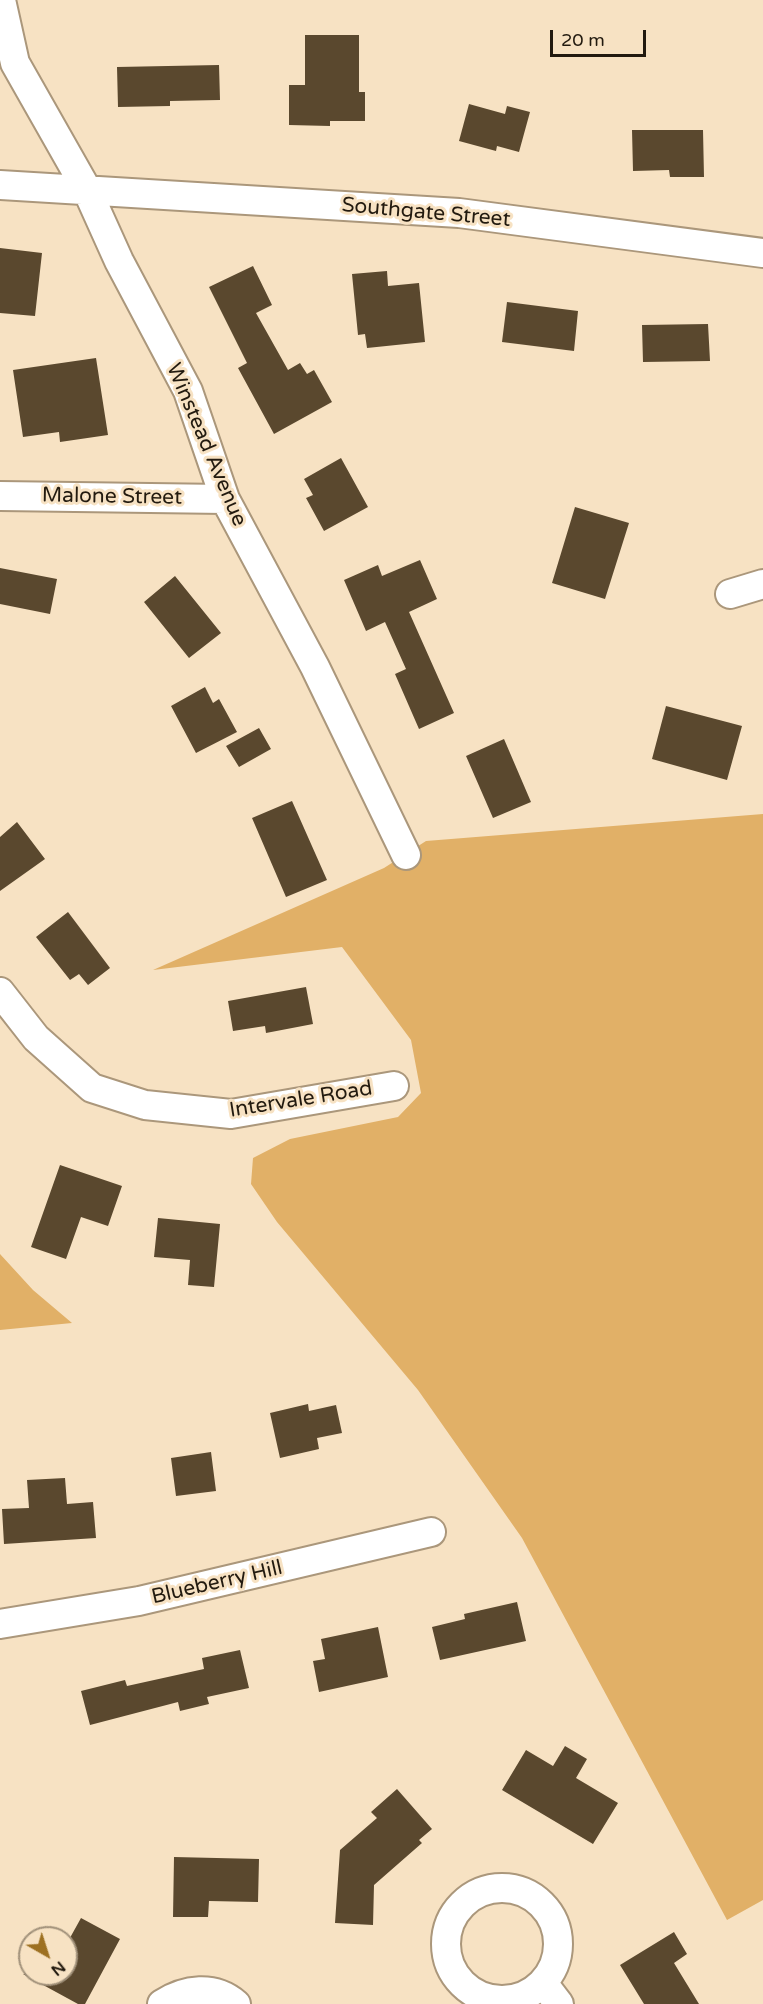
<!DOCTYPE html>
<html>
<head>
<meta charset="utf-8">
<style>
	body { margin:0 }
	#map { position:relative; width:763px; height:2004px; overflow:hidden; background:#f7e2c3; font-family:"Varela Round",sans-serif }
	canvas { display:block }
	.north { position:absolute; left:18px; top:1926px; width:60px; height:60px; box-sizing:border-box; background:#f7e2c3; border:2px solid #a2927b; border-radius:50%; rotate:141deg; font-size:16px; font-weight:700; line-height:24px; text-align:center; color:#221a0f }
	.north::after { content:''; display:block; margin:auto; width:21px; height:27px; background:#9d7021; clip-path:polygon(50% 0,100% 100%,50% 72%,0 100%) }
	.scale { position:absolute; left:550px; top:30px; width:96px; height:27px; box-sizing:border-box; border:3px solid #221a0f; border-top:0; padding-left:8px; font-size:18px; line-height:21px; white-space:nowrap; color:#221a0f; -webkit-text-stroke:4px #f7e2c3; paint-order:stroke }
</style>
</head>
<body>
<div id="map">
<canvas width="763" height="2004"></canvas>
<div class="north">N</div>
<div class="scale">20 m</div>
</div>
<script>
const ctx = document.querySelector('canvas').getContext('2d');
ctx.lineJoin = 'round';
function fillPath(path, color) {
  ctx.fillStyle = color;
  ctx.fill(path, 'evenodd');
}
function strokePath(path, color, width, dash) {
  ctx.strokeStyle = color;
  ctx.lineWidth = width;
  ctx.lineCap = dash ? 'butt' : 'round';
  ctx.setLineDash(dash || []);
  ctx.stroke(path);
}
function write(font, color, halo, rows, align = 'center') {
  ctx.font = font + ' "Varela Round",sans-serif';
  ctx.lineWidth = 6;
  ctx.setLineDash([]);
  ctx.textBaseline = 'middle';
  ctx.strokeStyle = halo;
  ctx.fillStyle = color;
  for (const [text, x, y, turn = 0] of rows) {
    ctx.save();
    ctx.translate(x, y);
    ctx.rotate((+turn || 0) * Math.PI / 180);
    ctx.textAlign = isNaN(turn) ? turn : align;
    if (halo) ctx.strokeText(text, 0, 0);
    ctx.fillText(text, 0, 0);
    ctx.restore();
  }
}
const green = new Path2D(`
	M 763,814 L 763,1900 L 727,1920 L 522,1538 L 418,1390 L 277,1222 L 251,1184 L 253,1158 L 290,1139 L 398,1117 L 421,1093 L 411,1040 L 342,947 L 153,970 L 384,868 L 426,841 Z
	M 0,1254 L 33,1290 L 72,1323 L 0,1330 Z`);
const building = new Path2D(`
	M 305,35 L 359,35 L 359,92 L 365,92 L 365,121 L 330,121 L 330,126 L 289,125 L 289,85 L 305,85 Z
	M 219,65 L 220,100 L 170,101 L 170,106 L 118,107 L 117,67 Z
	M 469,104 L 505,114 L 507,106 L 530,112 L 519,152 L 497,146 L 496,151 L 459,141 Z
	M 632,130 L 703,130 L 704,177 L 670,177 L 669,170 L 633,171 Z
	M 0,248 L 42,253 L 35,316 L 0,313 Z
	M 253,266 L 272,305 L 256,313 L 288,370 L 300,363 L 307,374 L 314,370 L 332,402 L 274,434 L 238,368 L 247,363 L 209,287 Z
	M 387,271 L 388,286 L 419,283 L 425,342 L 367,348 L 365,334 L 358,335 L 352,274 Z
	M 507,302 L 578,311 L 574,351 L 502,342 Z
	M 708,324 L 710,361 L 643,362 L 642,325 Z
	M 96,358 L 108,435 L 60,442 L 59,432 L 23,437 L 13,370 Z
	M 341,458 L 368,507 L 324,531 L 306,498 L 313,495 L 304,479 Z
	M 575,507 L 629,523 L 605,599 L 552,583 Z
	M 420,560 L 437,599 L 409,612 L 454,713 L 419,729 L 395,674 L 406,669 L 385,622 L 366,631 L 344,580 L 378,565 L 382,576 Z
	M 0,568 L 57,579 L 50,614 L 0,604 Z
	M 175,576 L 221,633 L 189,658 L 144,602 Z
	M 205,687 L 213,703 L 219,699 L 237,732 L 196,753 L 171,706 Z
	M 666,706 L 742,726 L 727,780 L 652,759 Z
	M 259,728 L 271,749 L 239,767 L 226,746 Z
	M 504,739 L 531,802 L 493,818 L 466,756 Z
	M 292,801 L 327,880 L 286,897 L 252,818 Z
	M 17,822 L 45,859 L 0,891 L 0,837 Z
	M 68,912 L 110,968 L 88,985 L 79,974 L 70,980 L 36,937 Z
	M 306,987 L 313,1024 L 266,1033 L 265,1026 L 233,1031 L 228,1001 Z
	M 60,1165 L 122,1186 L 108,1226 L 81,1217 L 66,1259 L 31,1247 Z
	M 158,1218 L 220,1224 L 214,1287 L 188,1285 L 190,1260 L 154,1257 Z
	M 308,1404 L 309,1411 L 336,1405 L 342,1433 L 317,1438 L 319,1449 L 280,1458 L 270,1413 Z
	M 211,1452 L 216,1491 L 176,1496 L 171,1458 Z
	M 65,1478 L 67,1504 L 93,1502 L 96,1538 L 4,1544 L 2,1509 L 29,1508 L 27,1480 Z
	M 517,1602 L 526,1641 L 440,1660 L 432,1627 L 465,1619 L 464,1614 Z
	M 378,1627 L 388,1677 L 319,1692 L 313,1661 L 325,1659 L 321,1639 Z
	M 240,1650 L 249,1688 L 207,1697 L 209,1704 L 180,1711 L 178,1702 L 90,1725 L 81,1691 L 125,1680 L 127,1686 L 204,1669 L 202,1658 Z
	M 565,1746 L 587,1759 L 576,1778 L 618,1803 L 593,1844 L 502,1790 L 526,1750 L 553,1766 Z
	M 397,1789 L 432,1829 L 419,1840 L 422,1843 L 374,1885 L 373,1925 L 335,1923 L 340,1850 L 377,1818 L 371,1812 Z
	M 174,1857 L 259,1859 L 258,1902 L 209,1901 L 208,1917 L 173,1917 Z
	M 81,1918 L 120,1939 L 85,2004 L 78,2004 L 23,1974 L 66,1974 L 66,1945 Z
	M 674,1932 L 687,1954 L 674,1963 L 699,2004 L 644,2004 L 620,1965 Z`);
const street = new Path2D(`
	M 1,0 L 15,63 L 87,190 L 119,261 L 188,391 L 225,499 L 315,667 L 406,855
	M 0,185 L 459,213 L 763,253
	M 0,496 L 225,499
	M 730,594 L 763,584
	M 0,992 L 36,1038 L 92,1088 L 145,1105 L 231,1114 L 394,1086
	M 0,1624 L 139,1601 L 431,1532
	M446 1944a56 56 0 1 1 112 0a56 56 0 1 1-112 0Z
	M 543,1983 L 559,2004
	M 162,2004 C 185,1989 214,1985 236,2004`);
const streetNames = [
	["Southgate Street",426,213,5],
	["Winstead Avenue",206,445,67],
	["Malone Street",112,497,1],
	["Intervale Road",301,1100,-9],
	["Blueberry Hill",217,1583,-13]
];
fillPath(green, '#e1b067');
fillPath(building, '#5a482e');
strokePath(street, '#ab977b', 32);
strokePath(street, '#fff', 28);
write('21px', '#221a0f', '#f7e2c3', streetNames);
</script>
</body>
</html>
